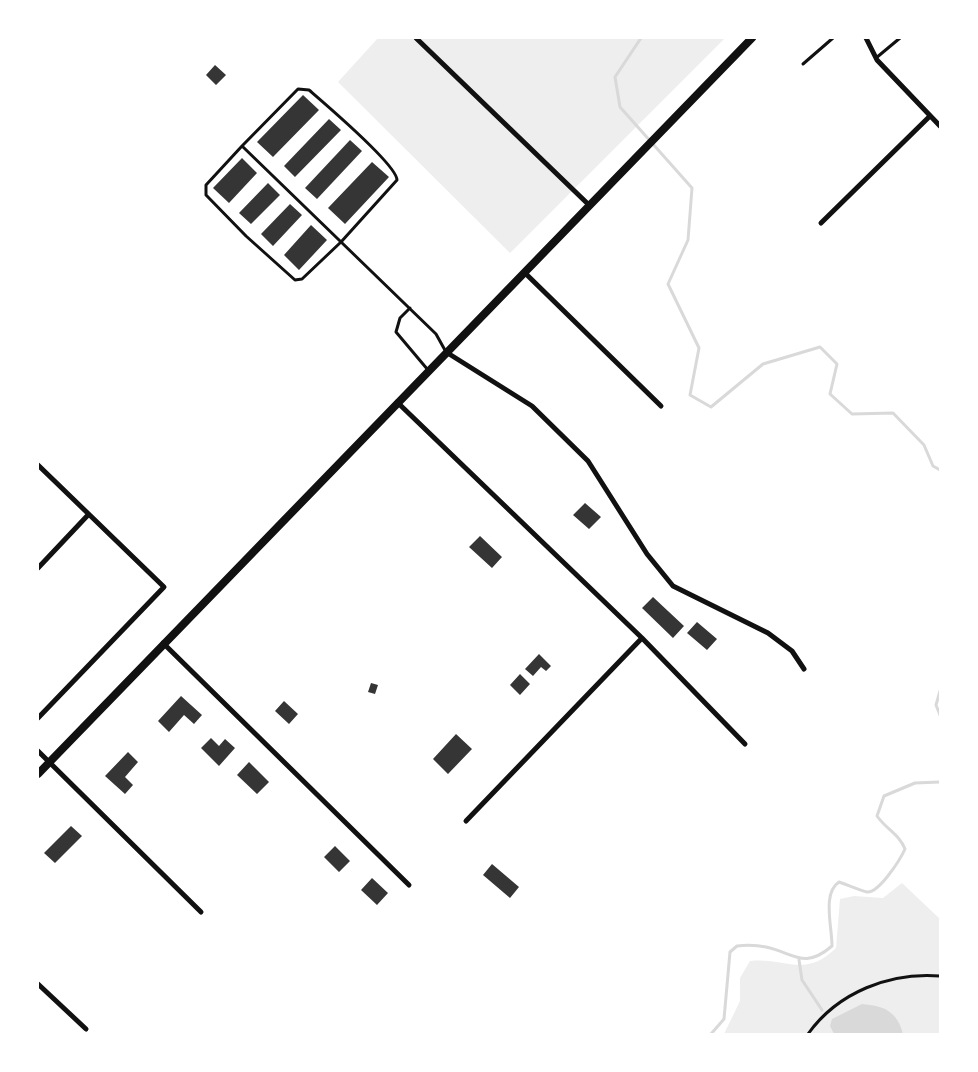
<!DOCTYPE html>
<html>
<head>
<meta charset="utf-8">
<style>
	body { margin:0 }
	#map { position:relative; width:978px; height:1072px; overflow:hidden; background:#fff; font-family:"PT Sans Narrow",sans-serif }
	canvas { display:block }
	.frame { position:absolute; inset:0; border:39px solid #fff; pointer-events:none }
</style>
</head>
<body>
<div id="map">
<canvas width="978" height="1072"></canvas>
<div class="frame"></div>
</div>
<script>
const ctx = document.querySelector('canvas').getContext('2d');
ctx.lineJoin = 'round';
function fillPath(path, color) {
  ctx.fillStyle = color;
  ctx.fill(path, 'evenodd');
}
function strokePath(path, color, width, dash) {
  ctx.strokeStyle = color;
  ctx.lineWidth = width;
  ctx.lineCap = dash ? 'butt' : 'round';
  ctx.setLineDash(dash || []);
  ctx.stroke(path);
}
const green = new Path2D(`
	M 378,38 L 725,38 L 510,253 L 338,82 Z
	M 902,883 L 940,919 L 940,1034 L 724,1034 L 740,1001 L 740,978 L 750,961 C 787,957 804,979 836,948 L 840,899 L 854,896 L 883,898 Z`);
const water = new Path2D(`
	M 862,1004 C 884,1006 897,1011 903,1034 L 834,1034 L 830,1026 L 832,1019 Z`);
const stream = new Path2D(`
	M 641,38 L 615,77 L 620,107 L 692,188 L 688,240 L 668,284 L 699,348 L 690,395 L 711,407 L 763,364 L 820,347 L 837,364 L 830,394 L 852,414 L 893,413 L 924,445 L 933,466 L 940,470
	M 940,691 L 936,705 L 940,715
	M 799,960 L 802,980 L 822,1010
	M 711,1034 L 724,1019 L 730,952 L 737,946 C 746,945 756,945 766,947 C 794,953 804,970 832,946 C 832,926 822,893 839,882 C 845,884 862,891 867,892 C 879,893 900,860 905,849 C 900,835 886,829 877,816 L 884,796 L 915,783 L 940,782`);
const building = new Path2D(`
	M 215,65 L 226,75 L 216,85 L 206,75 Z
	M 303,95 L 319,110 L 273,157 L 257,142 Z
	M 329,119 L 341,130 L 295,177 L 284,166 Z
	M 350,140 L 362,151 L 317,199 L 305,188 Z
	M 242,158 L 257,173 L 229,203 L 213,188 Z
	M 372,162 L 389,177 L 345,224 L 328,208 Z
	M 268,183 L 280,195 L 251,224 L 239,213 Z
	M 290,204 L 302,215 L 273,246 L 261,234 Z
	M 311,225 L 327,240 L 299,270 L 284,255 Z
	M 585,503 L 601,517 L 589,529 L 573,515 Z
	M 480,536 L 502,557 L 492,568 L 469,547 Z
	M 653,597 L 684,626 L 673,638 L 642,608 Z
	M 697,622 L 717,639 L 707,650 L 687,633 Z
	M 539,654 L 551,666 L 546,671 L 541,667 L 533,676 L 525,669 Z
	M 520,674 L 530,684 L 520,695 L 510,685 Z
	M 371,683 L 378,685 L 375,694 L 368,692 Z
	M 181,696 L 202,715 L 194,724 L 184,715 L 169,732 L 158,721 Z
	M 284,701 L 298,714 L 289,724 L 275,711 Z
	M 456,734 L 472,749 L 448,774 L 433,759 Z
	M 211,738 L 219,746 L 225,739 L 235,748 L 219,766 L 201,748 Z
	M 128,752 L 138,762 L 125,777 L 133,785 L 125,794 L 105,776 Z
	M 249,762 L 269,782 L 257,794 L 237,775 Z
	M 71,826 L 82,836 L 55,863 L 44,853 Z
	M 335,846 L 350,861 L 339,872 L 324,857 Z
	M 492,864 L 519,887 L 510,898 L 483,875 Z
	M 372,878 L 388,893 L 377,905 L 361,890 Z`);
const service = new Path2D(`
	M 876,58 L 900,38
	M 803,64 L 833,38
	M 242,146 L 206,185 L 206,195 L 246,236 L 295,280 L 302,279 L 341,242 L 397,180 C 397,165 324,103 309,90 L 298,89 L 242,146 L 436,334 L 446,352
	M 410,308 L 400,318 L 396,332 L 428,370
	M 808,1034 C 838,992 890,972 940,976`);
const minor = new Path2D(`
	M 416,38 L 589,205
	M 866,38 L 877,60 L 940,126
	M 821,223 L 930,116
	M 524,272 L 661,406
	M 446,352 L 532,406 L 588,461 L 647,554 L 673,586 L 768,633 L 792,651 L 804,669
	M 397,402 L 642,638 L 745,744
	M 38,465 L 164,587 L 38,718
	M 38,568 L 88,515
	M 163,643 L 409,885
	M 38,751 L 201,912
	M 466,821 L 642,638
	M 38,984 L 86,1029`);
const secondary = new Path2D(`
	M 38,774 L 752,38`);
fillPath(green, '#eee');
fillPath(water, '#d9d9d9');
strokePath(stream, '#d9d9d9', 3);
fillPath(building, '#353535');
strokePath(service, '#111', 3);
strokePath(minor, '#111', 5);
strokePath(secondary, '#111', 8);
</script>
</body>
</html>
